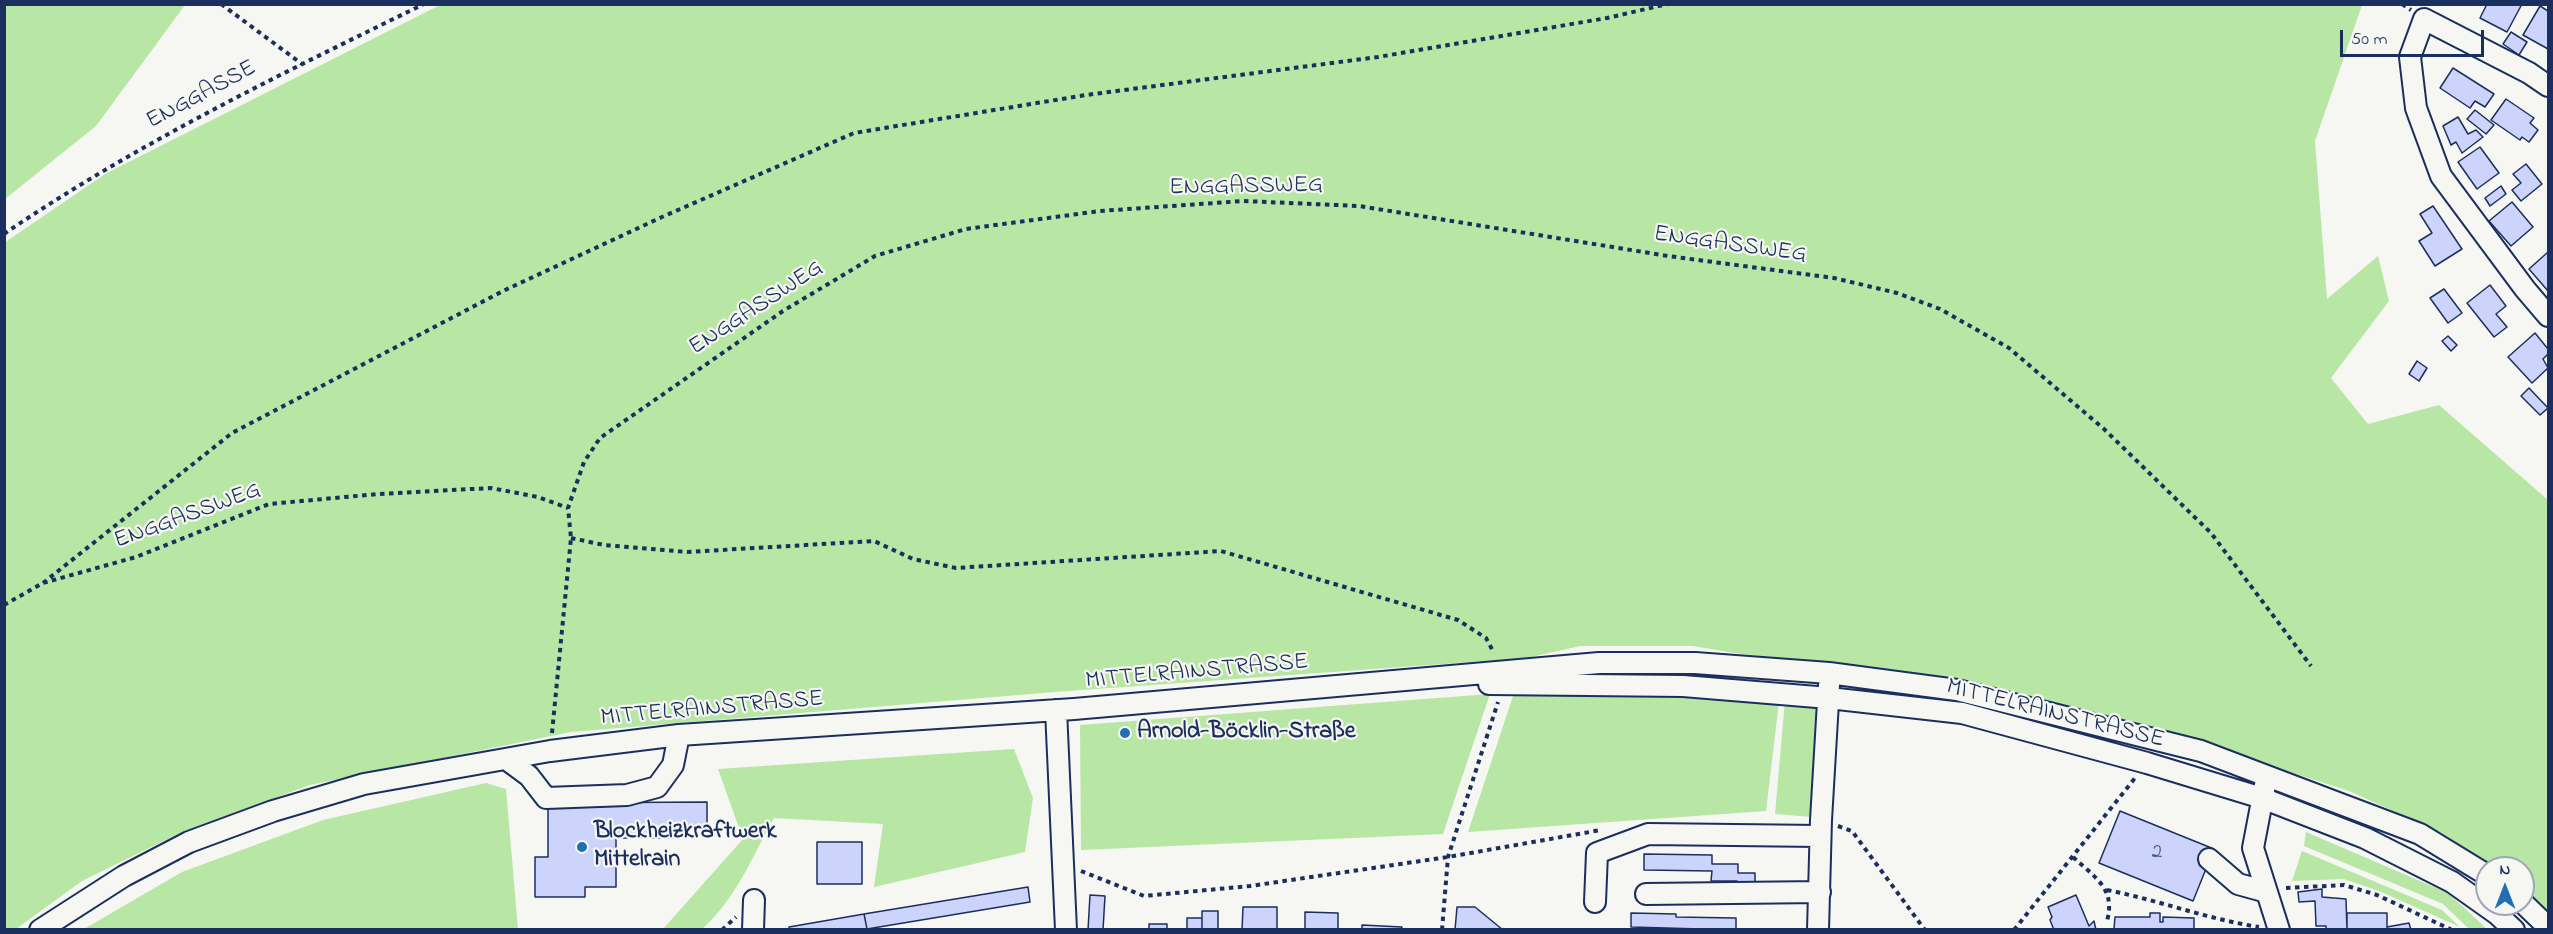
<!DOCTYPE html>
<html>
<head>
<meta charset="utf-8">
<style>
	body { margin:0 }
	#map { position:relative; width:2553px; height:934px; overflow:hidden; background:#f6f6f2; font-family:"Indie Flower",sans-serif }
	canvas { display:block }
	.frame { position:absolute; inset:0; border:6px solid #1b2f5e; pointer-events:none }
	.north { position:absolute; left:2475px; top:856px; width:60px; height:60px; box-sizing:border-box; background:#f6f6f2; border:2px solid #9ea6b7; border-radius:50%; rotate:0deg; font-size:16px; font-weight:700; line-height:24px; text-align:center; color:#1b2f5e }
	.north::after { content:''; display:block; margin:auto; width:21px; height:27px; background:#1f6fb2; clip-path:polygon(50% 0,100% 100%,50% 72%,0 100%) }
	.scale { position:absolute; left:2340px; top:30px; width:144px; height:27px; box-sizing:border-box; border:3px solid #1b2f5e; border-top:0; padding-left:8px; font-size:18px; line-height:21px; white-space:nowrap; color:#1b2f5e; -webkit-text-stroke:4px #f6f6f2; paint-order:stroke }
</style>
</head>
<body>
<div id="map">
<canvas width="2553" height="934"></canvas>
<div class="frame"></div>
<div class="north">N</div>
<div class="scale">50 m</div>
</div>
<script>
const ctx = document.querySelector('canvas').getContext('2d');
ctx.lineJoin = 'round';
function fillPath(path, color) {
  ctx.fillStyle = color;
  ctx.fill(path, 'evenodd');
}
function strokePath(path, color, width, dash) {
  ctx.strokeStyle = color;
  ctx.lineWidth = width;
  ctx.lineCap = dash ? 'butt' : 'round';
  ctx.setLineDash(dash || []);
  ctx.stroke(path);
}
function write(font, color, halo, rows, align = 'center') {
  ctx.font = font + ' "Indie Flower",sans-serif';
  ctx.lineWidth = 4.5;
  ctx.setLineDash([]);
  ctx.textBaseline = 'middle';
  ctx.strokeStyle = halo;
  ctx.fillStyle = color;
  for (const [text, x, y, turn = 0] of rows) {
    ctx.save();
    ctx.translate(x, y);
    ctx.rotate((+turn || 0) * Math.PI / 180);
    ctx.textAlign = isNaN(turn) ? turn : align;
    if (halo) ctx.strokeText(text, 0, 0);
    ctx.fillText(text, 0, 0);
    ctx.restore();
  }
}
const green = new Path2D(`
	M 5,4 L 185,5 L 96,126 L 5,199 Z
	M 440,5 L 2362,5 L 2315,141 L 2327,299 L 2378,256 L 2389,301 L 2331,378 L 2368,424 L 2439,405 L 2548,500 L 2548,913 L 2523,891 L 2523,868 L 2493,868 L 2442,833 L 2349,791 L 2128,720 L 1973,684 L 1833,664 L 1741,654 L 1693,646 L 1580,646 L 1527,658 L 1055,692 L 571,732 L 310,785 L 184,831 L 82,881 L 16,929 L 5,929 L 4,243 L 105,174 Z
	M 1514,693 L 1701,693 L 1779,702 L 1766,811 L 1468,832 Z
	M 1490,694 L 1443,834 L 1081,850 L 1080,725 Z
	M 1785,700 L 1822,705 L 1812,817 L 1775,814 Z
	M 1014,749 L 1033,798 L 1025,852 L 874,887 L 883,824 L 774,818 C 752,857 736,899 702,929 L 663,929 L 743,839 L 718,769 Z
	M 486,783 L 506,789 L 518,929 L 84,929 L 182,872 L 323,820 Z
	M 2306,832 L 2448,893 L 2487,929 L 2469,929 L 2443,904 L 2304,846 Z
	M 2302,851 L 2442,910 L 2460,927 L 2379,891 L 2344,879 L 2292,881 Z`);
const building = new Path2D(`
	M 2487,4 L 2522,4 L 2507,32 L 2480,18 Z
	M 2540,6 L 2548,11 L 2548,49 L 2523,35 Z
	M 2511,32 L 2527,42 L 2519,55 L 2503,44 Z
	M 2453,68 L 2494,94 L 2485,107 L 2475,101 L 2470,108 L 2440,88 Z
	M 2506,99 L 2534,118 L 2530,123 L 2538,130 L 2529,142 L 2522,137 L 2520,140 L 2491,120 Z
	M 2475,110 L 2494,125 L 2486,134 L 2467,119 Z
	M 2458,117 L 2468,134 L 2476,130 L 2483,137 L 2462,153 L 2456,142 L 2451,145 L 2443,126 Z
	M 2480,147 L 2499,173 L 2477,189 L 2458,162 Z
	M 2526,164 L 2542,184 L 2521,201 L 2512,190 L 2521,183 L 2513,174 Z
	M 2501,186 L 2506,194 L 2490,206 L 2485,198 Z
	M 2512,202 L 2533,227 L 2511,246 L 2489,221 Z
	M 2433,206 L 2462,249 L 2435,266 L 2419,241 L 2432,233 L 2420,214 Z
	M 2548,252 L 2548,291 L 2529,269 Z
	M 2490,285 L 2506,306 L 2496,314 L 2507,327 L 2494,337 L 2467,303 Z
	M 2444,289 L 2462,313 L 2448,323 L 2430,298 Z
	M 2535,333 L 2548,349 L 2548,354 L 2543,359 L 2548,368 L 2532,383 L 2508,357 Z
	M 2448,336 L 2457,345 L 2451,351 L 2442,341 Z
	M 2417,361 L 2427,368 L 2419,381 L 2409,374 Z
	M 2529,388 L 2548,408 L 2540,415 L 2521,396 Z
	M 707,802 L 707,825 L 674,825 L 674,838 L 616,838 L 616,887 L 585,887 L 585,897 L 535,897 L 535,857 L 548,857 L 548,803 Z
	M 2120,811 L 2214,849 L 2193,901 L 2099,863 Z
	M 817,842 L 862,842 L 862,884 L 817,884 Z
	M 1644,854 L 1712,855 L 1712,864 L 1738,864 L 1738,873 L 1755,873 L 1755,889 L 1737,889 L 1737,881 L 1711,881 L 1712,871 L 1644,870 Z
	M 1028,887 L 1030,902 L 867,929 L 864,914 Z
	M 2322,889 L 2322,897 L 2346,899 L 2347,930 L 2326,930 L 2326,926 L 2316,926 L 2315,901 L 2299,902 L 2298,892 Z
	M 1090,895 L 1105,896 L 1103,930 L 1088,930 Z
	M 2076,895 L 2089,926 L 2094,921 L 2096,930 L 2054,930 L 2050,920 L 2052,917 L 2048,907 Z
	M 1243,907 L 1277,907 L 1277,930 L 1242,930 Z
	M 1457,907 L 1475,907 L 1503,930 L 1455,930 Z
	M 1202,911 L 1218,911 L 1218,930 L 1202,930 Z
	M 1305,912 L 1338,913 L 1338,930 L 1305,930 Z
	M 1631,913 L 1676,914 L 1676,917 L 1736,918 L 1736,930 L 1631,927 Z
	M 2150,913 L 2160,913 L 2160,922 L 2163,922 L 2163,917 L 2194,918 L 2194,930 L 2107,930 L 2114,929 L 2115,917 L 2150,917 Z
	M 2347,913 L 2387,913 L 2387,930 L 2347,930 Z
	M 864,914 L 867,929 L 789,930 L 789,927 Z
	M 1187,918 L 1202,918 L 1202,930 L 1187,930 Z
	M 2409,923 L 2411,930 L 2387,930 L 2387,927 Z
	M 1149,924 L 1167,924 L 1167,930 L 1149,930 Z
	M 1362,925 L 1402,927 L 1401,930 L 1362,930 Z`);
const path = new Path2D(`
	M 221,4 L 302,64
	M 2402,4 L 2411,10
	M 4,234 C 136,144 281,74 424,4
	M 571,538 L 604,545 L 687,552 L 874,541 L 913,559 L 956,568 L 1221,551 L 1458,620 L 1486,638 L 1494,653
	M 43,583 L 232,433 L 503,291 L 662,217 L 854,133 L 1086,95 L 1378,57 L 1607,18 L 1668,4
	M 4,605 L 43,583 L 136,557 L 269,504 L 378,494 L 491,488 L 538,497 L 568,508
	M 552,733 L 571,538 L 568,508 L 584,462 L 600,438 L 783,311 L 875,256 L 966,229 L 1100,211 L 1243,201 L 1359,206 L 1668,256 L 1834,278 L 1897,293 L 1940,309 L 2009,348 L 2104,429 L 2211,533 L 2311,666
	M 1838,826 L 1852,831 L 1925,930
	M 2073,857 C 2095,878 2116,888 2107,921
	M 1081,871 L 1144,896 L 1250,886 L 1448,857 L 1601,830
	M 2286,888 L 2344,885 L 2377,895 L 2452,930
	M 2107,890 C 2158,900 2207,919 2259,927
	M 722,930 L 736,917
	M 1442,930 L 1448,857 L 1498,702
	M 2014,930 L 2135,778`);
const minor = new Path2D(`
	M 2548,86 L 2529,73 L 2424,19 L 2410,57 L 2416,108 L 2441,176 L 2525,289 L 2548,316
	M 1489,684 L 1683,686 L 1829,698 L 1962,713 L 2147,763 L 2262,798 L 2365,838 L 2452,882 L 2497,914 L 2514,930
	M 1056,710 L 1066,930
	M 506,759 L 529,776 L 546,798 L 627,795 L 657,787 L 673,765 L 679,735
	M 2265,785 L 2253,848 L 2279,930
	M 2209,859 L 2238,884 L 2267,892
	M 1646,894 L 1820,892
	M 1595,902 L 1597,853 L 1648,834 L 1820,836
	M 2523,903 L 2548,927
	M 40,930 L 124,876 L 189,842 L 273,811 L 364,784 L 550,751 L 679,735 L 1074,709 L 1599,663 L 1695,663 L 1829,673 L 1957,690 L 2201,751 L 2420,834 L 2487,875
	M 753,930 L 754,900
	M 1818,930 L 1821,820 L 1829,685`);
const markers = [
	[1125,733,6,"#1f6fb2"],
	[582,847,6,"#1f6fb2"]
];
const numberNames = [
	["2",2157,854]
];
const streetNames = [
	["ENGGASSE",202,96,-28],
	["ENGGASSWEG",1246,188,-1],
	["ENGGASSWEG",1730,246,8],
	["ENGGASSWEG",757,309,-33],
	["ENGGASSWEG",188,517,-20],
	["MITTELRAINSTRASSE",1197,673,-5],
	["MITTELRAINSTRASSE",712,710,-5],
	["MITTELRAINSTRASSE",2055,715,14]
];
const poiNames = [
	["Arnold-Böcklin-Straße",1137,733],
	["Blockheizkraftwerk",594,833],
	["Mittelrain",594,861]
];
fillPath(green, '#b8e7a5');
fillPath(building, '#ccd4fc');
strokePath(building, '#1b2f5e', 1.5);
strokePath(minor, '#1b2f5e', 24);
strokePath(path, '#1b2f5e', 4, [4.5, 4.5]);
strokePath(minor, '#f6f6f2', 20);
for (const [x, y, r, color] of markers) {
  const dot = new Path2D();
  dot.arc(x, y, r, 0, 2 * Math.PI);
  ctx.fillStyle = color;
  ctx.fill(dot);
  strokePath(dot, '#f6f6f2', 2);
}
write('21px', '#475886', null, numberNames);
write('24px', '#1b2f5e', '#f6f6f2', streetNames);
write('bold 24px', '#1b2f5e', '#f6f6f2', poiNames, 'left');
</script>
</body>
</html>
